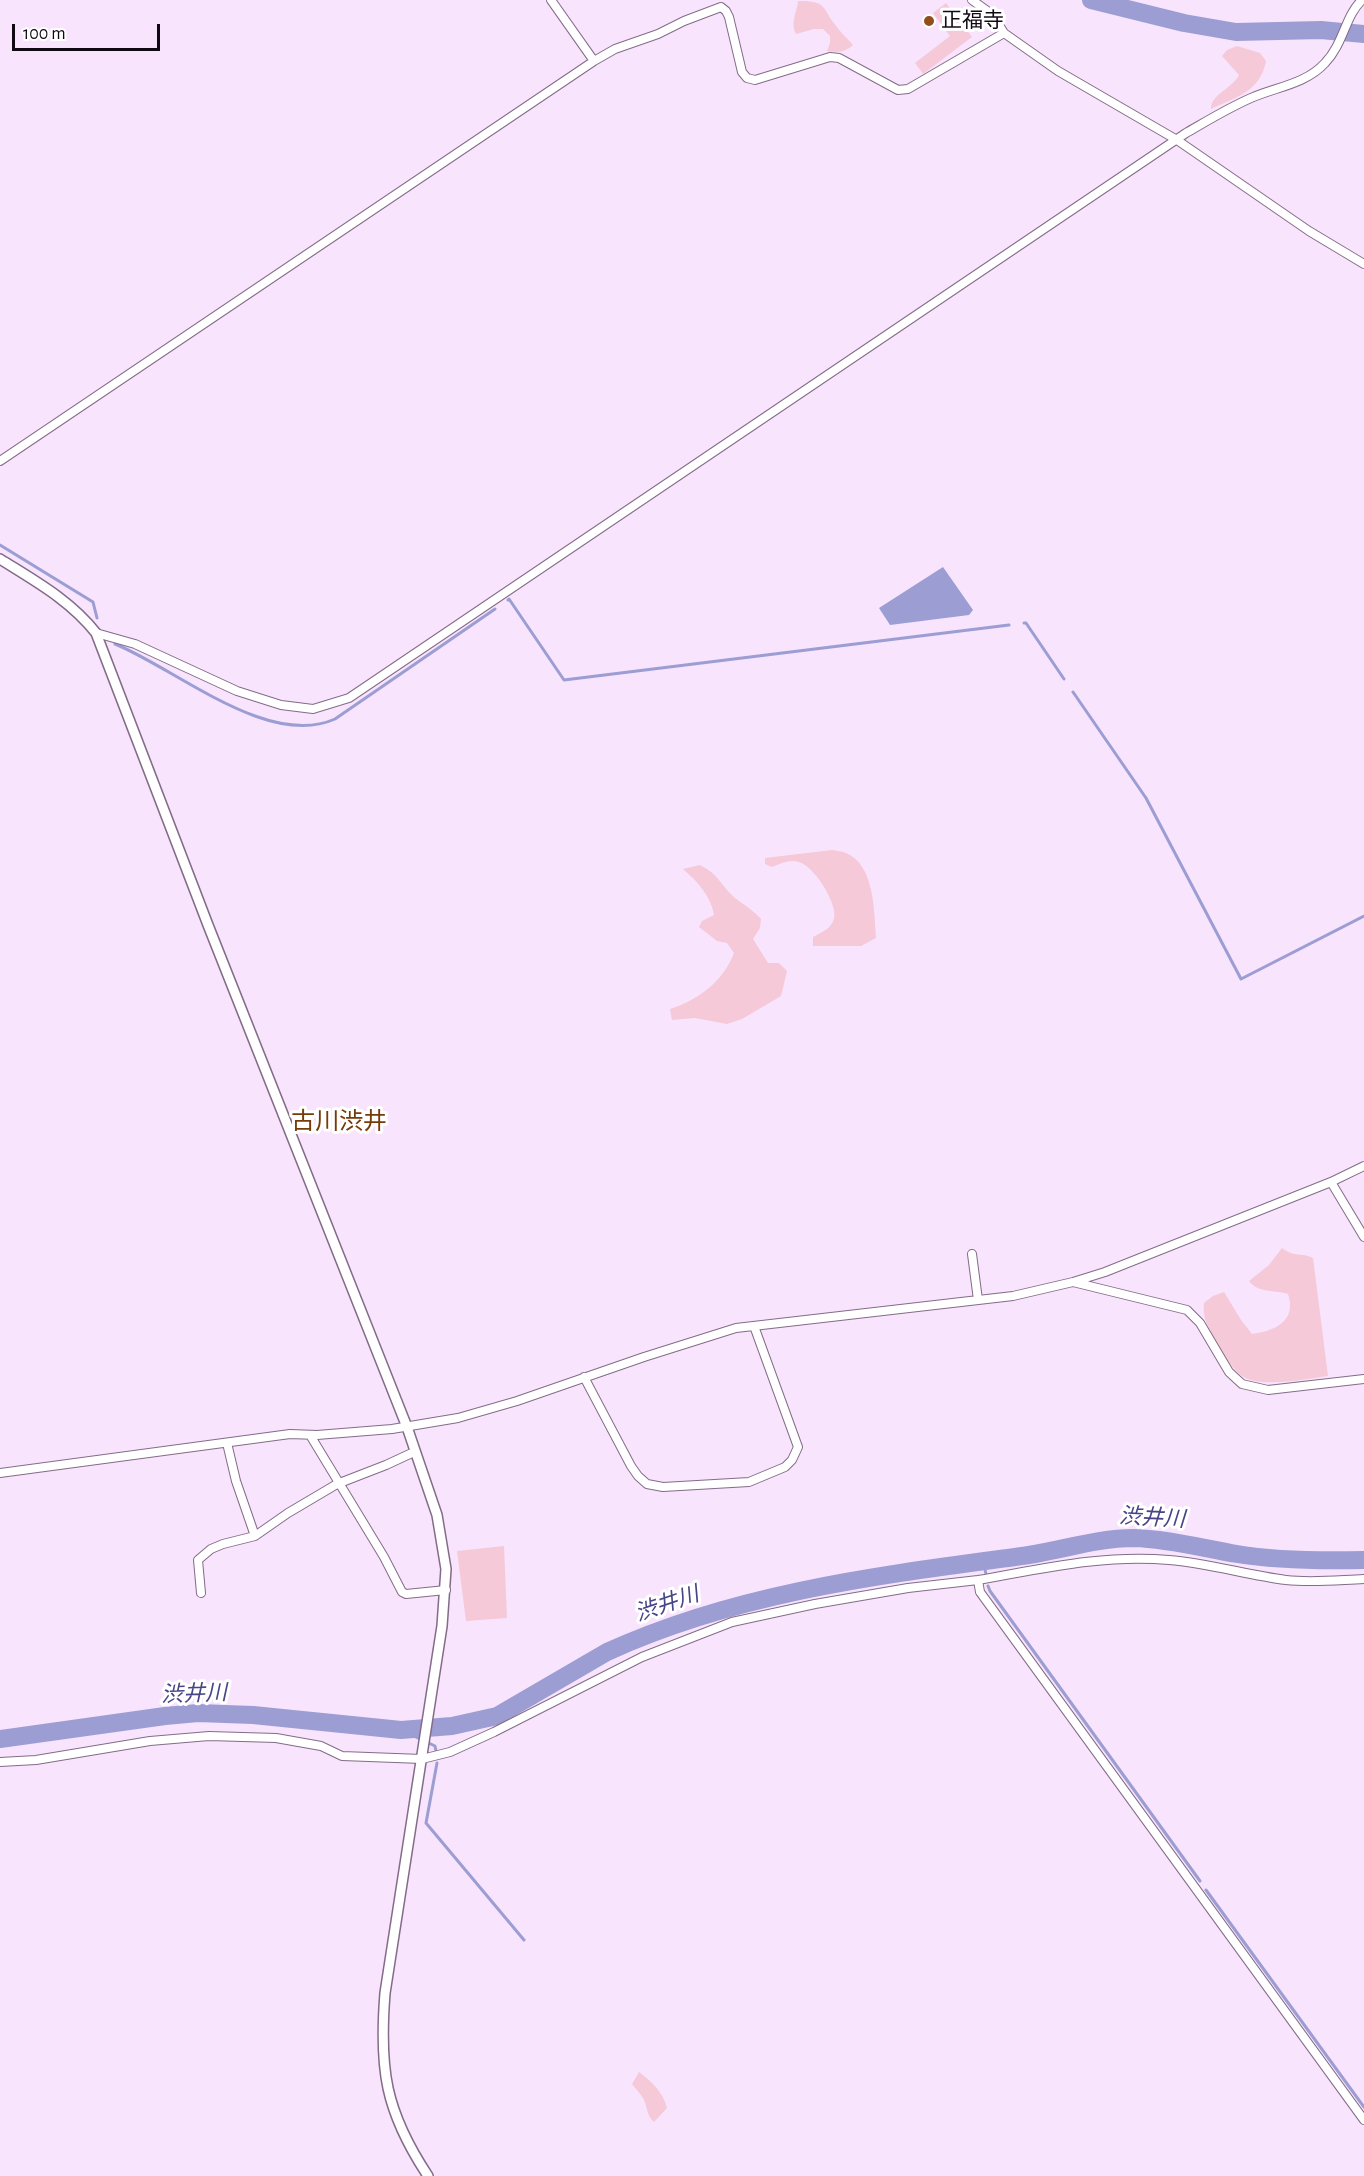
<!DOCTYPE html>
<html>
<head>
<meta charset="utf-8">
<style>
	body { margin:0 }
	#map { position:relative; width:1364px; height:2176px; overflow:hidden; background:#f8e4fd; font-family:"Alegreya Sans",sans-serif }
	canvas { display:block }
	.scale { position:absolute; left:12px; top:24px; width:148px; height:27px; box-sizing:border-box; border:3px solid #100812; border-top:0; padding-left:8px; font-size:18px; line-height:21px; white-space:nowrap; color:#100812; -webkit-text-stroke:4px #fff; paint-order:stroke }
</style>
</head>
<body>
<div id="map">
<canvas width="1364" height="2176"></canvas>
<div class="scale">100 m</div>
</div>
<script>
const ctx = document.querySelector('canvas').getContext('2d');
ctx.lineJoin = 'round';
function fillPath(path, color) {
  ctx.fillStyle = color;
  ctx.fill(path, 'evenodd');
}
function strokePath(path, color, width, dash) {
  ctx.strokeStyle = color;
  ctx.lineWidth = width;
  ctx.lineCap = dash ? 'butt' : 'round';
  ctx.setLineDash(dash || []);
  ctx.stroke(path);
}
function write(font, color, halo, rows, align = 'center') {
  ctx.font = font + ' "Alegreya Sans","Noto Sans JP",sans-serif';
  ctx.lineWidth = 6;
  ctx.setLineDash([]);
  ctx.textBaseline = 'middle';
  ctx.strokeStyle = halo;
  ctx.fillStyle = color;
  for (const [text, x, y, turn = 0] of rows) {
    ctx.save();
    ctx.translate(x, y);
    ctx.rotate((+turn || 0) * Math.PI / 180);
    ctx.textAlign = isNaN(turn) ? turn : align;
    if (halo) ctx.strokeText(text, 0, 0);
    ctx.fillText(text, 0, 0);
    ctx.restore();
  }
}
const green = new Path2D(`
	M 798,1 C 828,1 821,7 836,26 C 841,33 848,39 853,45 C 845,52 839,53 827,51 L 830,43 L 830,36 L 823,29 L 814,29 L 796,34 C 790,22 797,13 798,1 Z
	M 946,3 L 972,37 L 923,74 L 915,63 L 950,36 L 933,13 Z
	M 1237,46 L 1260,53 L 1266,61 C 1260,92 1236,97 1211,109 C 1210,95 1233,88 1239,75 L 1222,56 L 1227,50 Z
	M 832,850 C 836,851 842,851 846,853 C 875,865 874,912 876,938 L 861,946 L 813,946 L 813,937 C 822,932 831,929 834,919 C 838,904 815,867 799,862 C 790,859 780,864 772,867 L 765,864 L 765,858 Z
	M 700,865 C 720,875 720,885 735,898 C 744,905 753,910 761,919 L 760,928 L 753,939 L 768,963 L 779,963 L 787,971 L 781,996 L 742,1019 L 727,1024 L 695,1018 L 672,1020 L 670,1009 C 698,1000 723,982 734,953 L 727,943 L 717,941 L 699,927 L 702,921 L 714,915 C 711,896 697,881 683,869 Z
	M 1282,1248 C 1295,1258 1301,1252 1313,1258 L 1328,1376 C 1307,1379 1258,1389 1241,1375 C 1231,1368 1222,1352 1216,1341 C 1209,1328 1202,1319 1204,1303 L 1213,1296 L 1224,1292 L 1241,1320 L 1252,1334 C 1275,1331 1297,1321 1288,1294 C 1276,1290 1257,1293 1249,1281 L 1269,1265 Z
	M 504,1546 L 507,1618 L 466,1621 L 457,1551 Z
	M 639,2072 C 652,2082 663,2092 667,2108 L 654,2122 C 646,2115 648,2109 644,2100 C 641,2094 636,2089 632,2084 Z`);
const water = new Path2D(`
	M 943,567 L 973,610 L 969,615 L 890,625 L 879,608 Z`);
const stream = new Path2D(`
	M 0,545 L 93,602 L 97,618
	M 508,600 L 509,599 L 564,680 L 1009,625
	M 1024,623 L 1026,623 L 1064,679
	M 115,644 C 175,668 268,749 335,719 L 495,609
	M 1073,692 L 1146,798 L 1241,979 L 1364,916
	M 983,1561 L 986,1574
	M 988,1586 L 990,1591 L 1200,1881
	M 401,1730 L 435,1746 L 436,1751
	M 437,1763 L 426,1823 L 524,1940
	M 1206,1890 L 1364,2107`);
const river = new Path2D(`
	M 1091,0 L 1184,23 L 1236,32 L 1321,30 L 1364,34
	M 0,1739 L 165,1716 L 198,1713 L 253,1715 L 401,1730 L 452,1726 L 497,1716 L 607,1652 C 738,1592 881,1575 1022,1556 C 1060,1551 1095,1538 1134,1538 C 1169,1539 1202,1548 1237,1554 C 1279,1561 1322,1561 1364,1560`);
const minor = new Path2D(`
	M 551,0 L 594,61
	M 972,0 L 993,15 L 1004,33 L 1058,71 L 1177,140 L 1309,231 L 1364,264
	M 0,461 L 594,61 L 615,49 L 658,34 L 684,21 L 721,7 L 726,11 L 729,17 L 742,72 L 747,78 L 755,80 L 830,57 L 839,58 L 898,90 L 908,89 L 1004,33
	M 96,633 L 135,644 L 237,691 L 281,705 L 313,709 L 349,698 L 1186,133 C 1207,121 1228,108 1251,98 C 1276,87 1306,84 1325,63 C 1344,43 1345,16 1362,0
	M 1331,1182 L 1364,1237
	M 972,1254 L 978,1300
	M 1073,1282 L 1187,1310 L 1200,1323 L 1229,1372 L 1242,1384 L 1268,1390 L 1364,1379
	M 584,1377 L 631,1466 L 638,1476 L 647,1484 L 663,1487 L 749,1482 L 785,1467 L 792,1460 L 798,1447 L 754,1326
	M 310,1435 L 384,1557 L 402,1592 L 406,1594 L 446,1590
	M 227,1443 L 236,1481 L 255,1536
	M 0,1473 L 290,1434 L 317,1435 L 392,1429 L 458,1418 L 517,1401 L 644,1357 L 736,1328 L 1013,1296 L 1073,1282 L 1105,1272 L 1331,1182 L 1364,1166
	M 978,1580 C 1041,1569 1104,1554 1169,1560 C 1208,1563 1247,1575 1286,1580 C 1312,1583 1338,1580 1364,1579
	M 201,1593 L 198,1560 L 211,1549 L 223,1544 L 255,1536 L 288,1513 L 337,1484 L 386,1465 L 414,1452
	M 0,1762 L 36,1760 L 150,1741 L 209,1736 L 276,1738 L 321,1746 L 342,1756 L 422,1759 L 450,1752 L 494,1732 L 642,1657 L 732,1622 L 815,1604 L 908,1588 L 978,1580 L 980,1592 L 1364,2120`);
const tertiary = new Path2D(`
	M 0,559 C 35,581 70,600 96,633 L 208,925 L 407,1427 L 437,1515 L 446,1569 L 442,1626 L 385,1993 C 379,2069 385,2111 428,2176`);
const markers = [
	[929,21,6,"#904e1d"]
];
const poiNames = [
	["正福寺",941,21]
];
const waterNames = [
	["渋井川",1152,1518,3],
	["渋井川",667,1604,-19],
	["渋井川",194,1694,-2]
];
const quarterNames = [
	["古川渋井",339,1122]
];
fillPath(green, '#f5c9d7');
fillPath(water, '#9c9dd3');
strokePath(stream, '#9c9dd3', 3);
strokePath(river, '#9c9dd3', 18);
strokePath(minor, '#836c87', 10);
strokePath(tertiary, '#836c87', 12);
strokePath(minor, '#fff', 8);
strokePath(tertiary, '#fff', 9);
for (const [x, y, r, color] of markers) {
  const dot = new Path2D();
  dot.arc(x, y, r, 0, 2 * Math.PI);
  ctx.fillStyle = color;
  ctx.fill(dot);
  strokePath(dot, '#fff', 2);
}
write('21px', '#100812', '#fff', poiNames, 'left');
write('italic 22px', '#474487', '#fff', waterNames);
write('24px', '#763b0a', '#fff', quarterNames);
</script>
</body>
</html>
